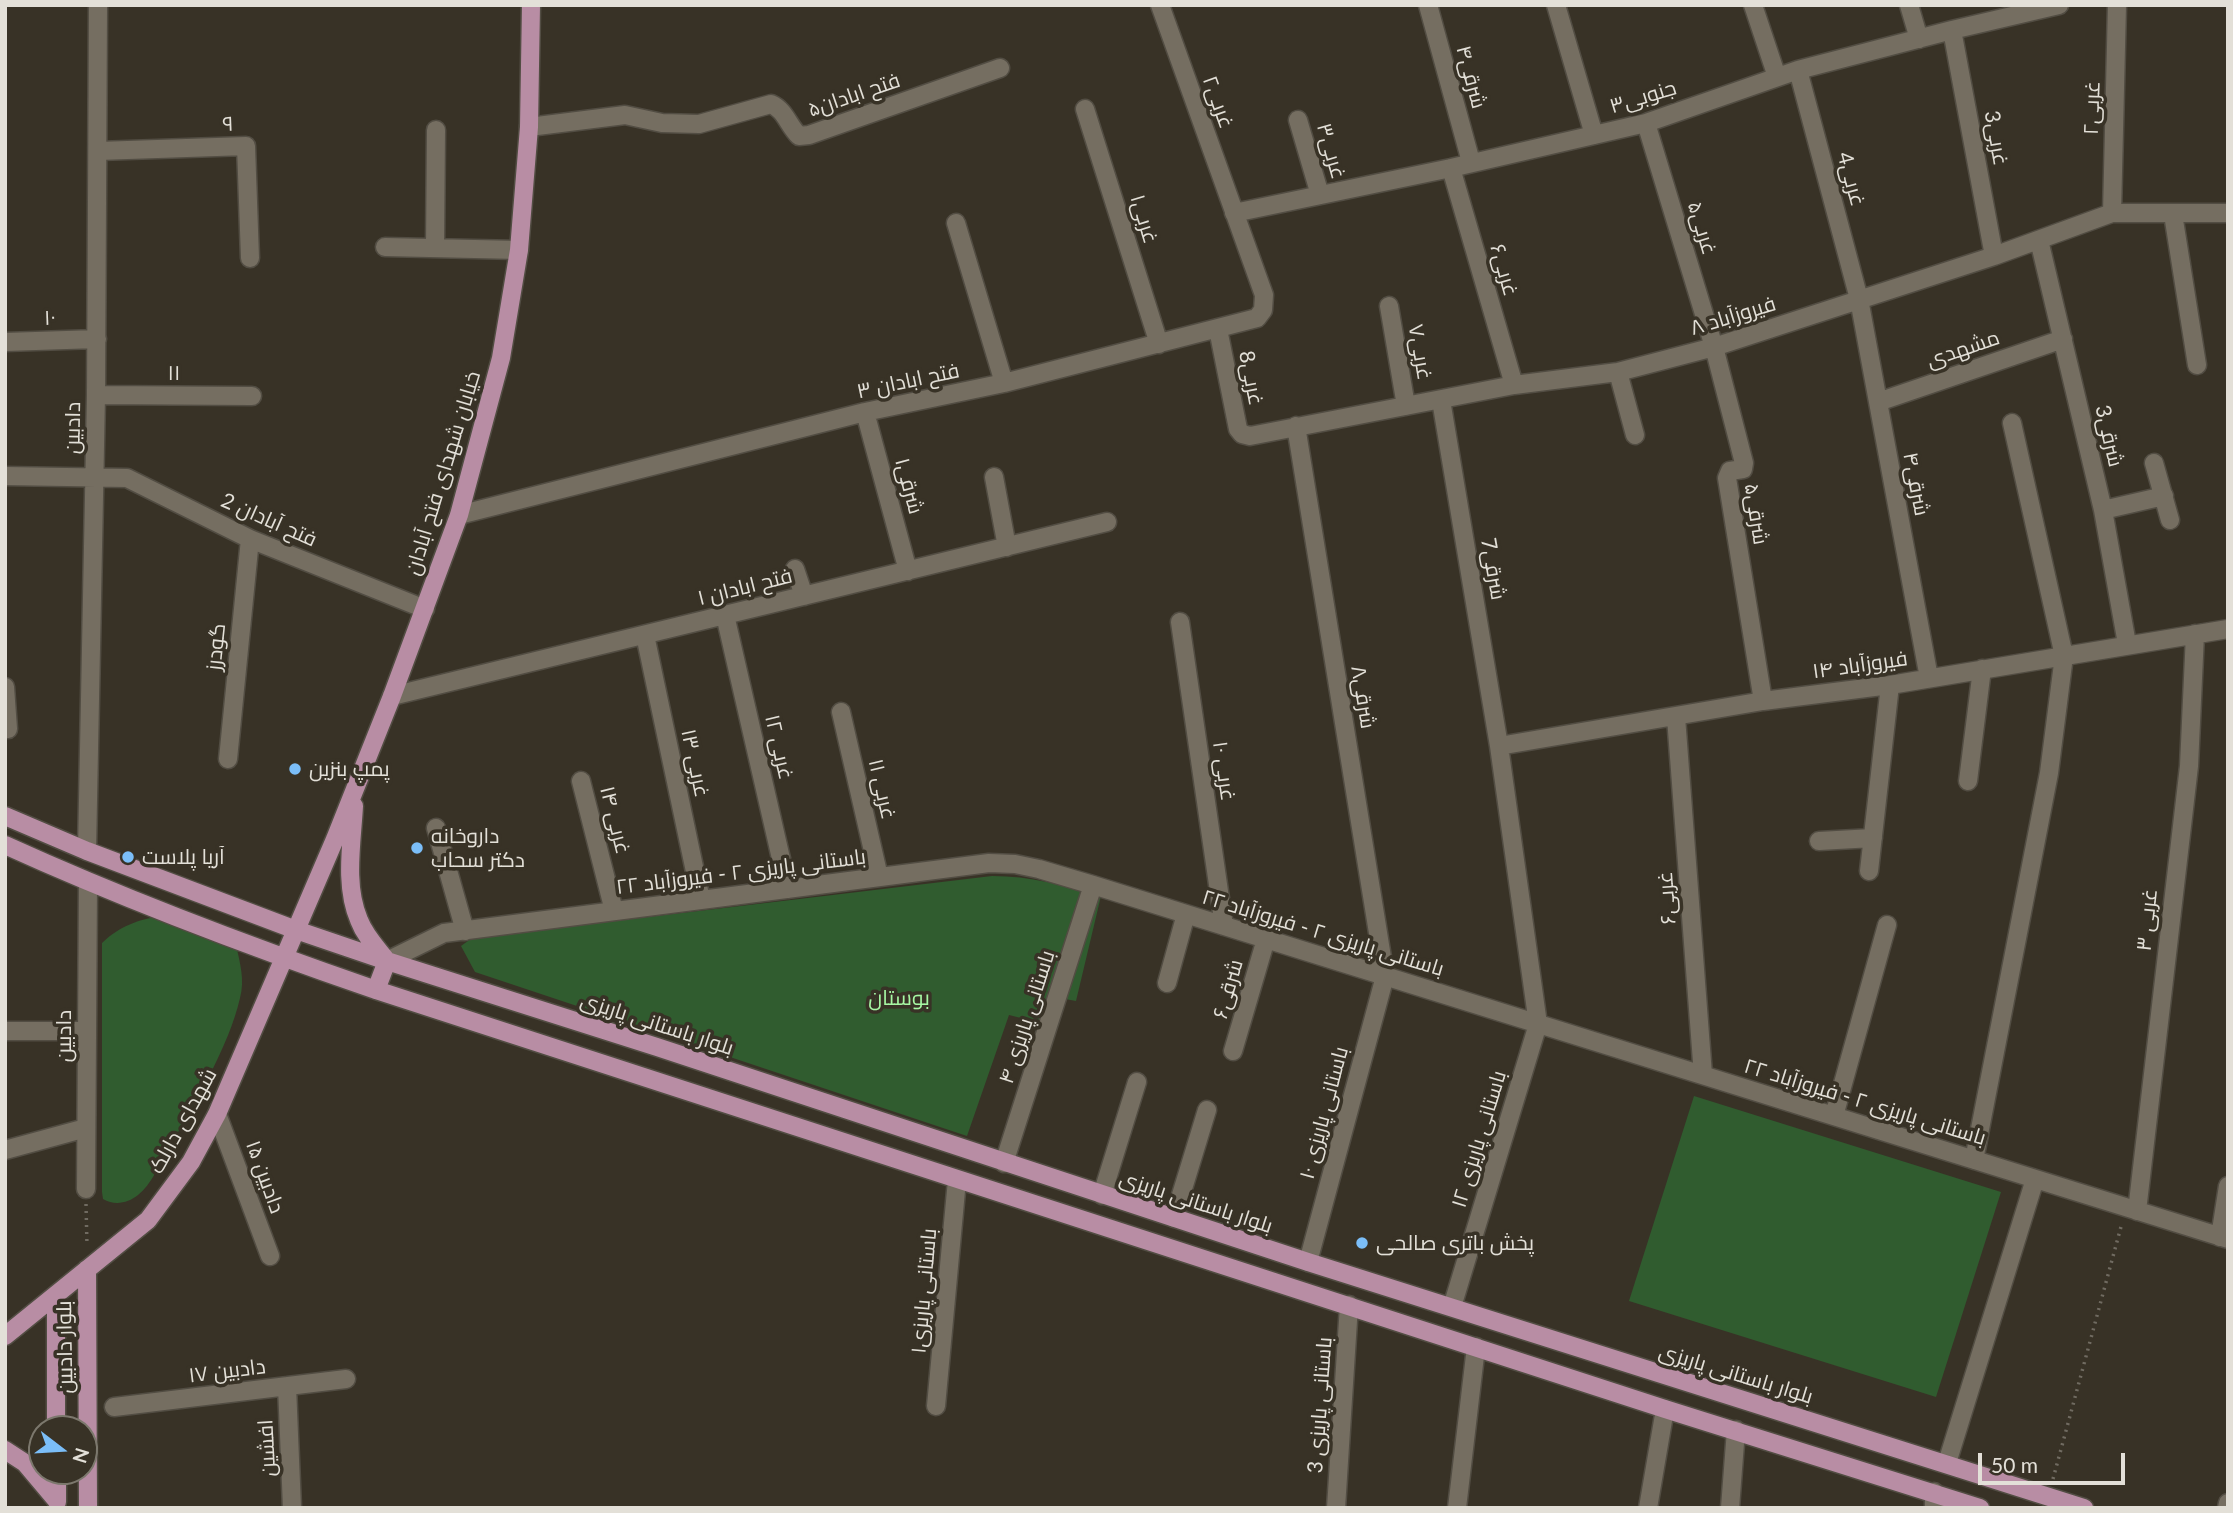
<!DOCTYPE html>
<html>
<head>
<meta charset="utf-8">
<style>
	body { margin:0 }
	#map { position:relative; width:2233px; height:1513px; overflow:hidden; background:#383226; font-family:Lato,sans-serif }
	canvas { display:block }
	.frame { position:absolute; inset:0; border:7px solid #e3e0d8; pointer-events:none }
	.north { position:absolute; left:28px; top:1415px; width:70px; height:70px; box-sizing:border-box; background:#383226; border:2px solid #7c786d; border-radius:50%; rotate:107deg; font-size:19px; font-weight:700; line-height:28px; text-align:center; color:#e3e0d8 }
	.north::after { content:''; display:block; margin:auto; width:24px; height:32px; background:#7bbef8; clip-path:polygon(50% 0,100% 100%,50% 72%,0 100%) }
	.scale { position:absolute; left:1978px; top:1453px; width:147px; height:32px; box-sizing:border-box; border:4px solid #e3e0d8; border-top:0; padding-left:9px; font-size:21px; line-height:24px; white-space:nowrap; color:#e3e0d8; -webkit-text-stroke:5px #383226; paint-order:stroke }
</style>
</head>
<body>
<div id="map">
<canvas width="2233" height="1513"></canvas>
<div class="frame"></div>
<div class="north">N</div>
<div class="scale">50 m</div>
</div>
<script>
const ctx = document.querySelector('canvas').getContext('2d');
ctx.lineJoin = 'round';
function fillPath(path, color) {
  ctx.fillStyle = color;
  ctx.fill(path, 'evenodd');
}
function strokePath(path, color, width, dash) {
  ctx.strokeStyle = color;
  ctx.lineWidth = width;
  ctx.lineCap = dash ? 'butt' : 'round';
  ctx.setLineDash(dash || []);
  ctx.stroke(path);
}
function write(font, color, halo, rows, align = 'center') {
  ctx.font = font + ' Lato,Cairo,sans-serif';
  ctx.lineWidth = 7;
  ctx.setLineDash([]);
  ctx.textBaseline = 'middle';
  ctx.strokeStyle = halo;
  ctx.fillStyle = color;
  for (const [text, x, y, turn = 0] of rows) {
    ctx.save();
    ctx.translate(x, y);
    ctx.rotate((+turn || 0) * Math.PI / 180);
    ctx.textAlign = isNaN(turn) ? turn : align;
    if (halo) ctx.strokeText(text, 0, 0);
    ctx.fillText(text, 0, 0);
    ctx.restore();
  }
}
const green = new Path2D(`
	M 992,876 C 1030,876 1064,885 1101,896 L 1076,1001 L 1054,997 L 1045,1024 L 1009,1015 L 967,1136 L 475,972 L 461,946 L 472,938 Z
	M 161,916 L 236,945 C 240,963 245,980 240,998 C 229,1047 193,1106 168,1150 C 160,1164 151,1185 138,1195 C 128,1203 115,1206 103,1199 L 102,1192 L 102,943 C 120,926 137,920 161,916 Z
	M 1694,1096 L 2001,1192 L 1936,1397 L 1629,1301 Z`);
const path = new Path2D(`
	M 86,1204 L 87,1246
	M 2053,1479 L 2122,1223`);
const minor = new Path2D(`
	M 1428,5 L 1471,162
	M 1556,5 L 1594,135
	M 1753,5 L 1777,77
	M 1909,5 L 1919,39
	M 1952,30 L 1994,256
	M 1798,70 L 1859,299 L 1929,678
	M 1085,109 L 1159,344
	M 1298,120 L 1320,195
	M 1646,123 L 1714,347 L 1744,463 L 1743,469 L 1730,471 L 1727,478 L 1763,701
	M 529,127 L 625,115 L 662,123 L 699,124 L 771,104 C 785,110 788,125 799,136 L 809,135 L 1000,68
	M 98,151 L 246,146 L 250,258
	M 1451,168 L 1514,385
	M 1234,213 L 1451,168 L 1646,123 L 1798,70 L 1952,30 L 2059,5
	M 2112,213 L 2117,5
	M 2173,214 L 2197,365
	M 956,223 L 1004,383
	M 2039,240 L 2103,510 L 2127,644
	M 385,247 L 519,250
	M 435,248 L 436,130
	M 1389,306 L 1406,406
	M 1218,329 L 1238,429 L 1242,434 L 1250,436 L 1514,385 L 1618,372 L 1714,347 L 1994,256 L 2112,213 L 2228,213
	M 5,342 L 97,339
	M 1618,372 L 1635,435
	M 96,395 L 252,396
	M 1441,400 L 1499,746 L 1538,1024 L 1452,1307
	M 1878,402 L 2063,339
	M 865,412 L 908,571
	M 1296,426 L 1385,976 L 1308,1262
	M 2154,463 L 2170,520
	M 5,476 L 127,478 L 250,539 L 425,609
	M 994,477 L 1007,547
	M 2103,510 L 2164,496
	M 459,515 L 865,412 L 1004,383 L 1257,318 L 1263,310 L 1264,295 L 1160,5
	M 795,569 L 804,596
	M 725,615 L 788,889
	M 1180,622 L 1224,926
	M 645,635 L 701,900
	M 5,687 L 8,729
	M 392,696 L 1107,522
	M 841,712 L 879,877
	M 1676,717 L 1703,1075
	M 1499,746 L 1763,701 L 1890,685 L 2228,629
	M 228,759 L 250,539
	M 581,781 L 614,911
	M 1968,781 L 1982,669
	M 436,828 L 465,931
	M 1819,841 L 1873,838
	M 87,851 L 96,395 L 98,5
	M 1869,871 L 1890,685
	M 387,961 L 444,933 L 989,863 L 1015,864 L 1039,869 L 1093,885 L 2228,1239
	M 1167,983 L 1186,914
	M 5,1031 L 87,1031
	M 1233,1051 L 1266,939
	M 217,1114 L 270,1256
	M 1834,1116 L 1887,925
	M 5,1150 L 86,1128
	M 1974,1160 L 2049,773 L 2064,656 L 2012,423
	M 1004,1163 L 1093,885
	M 86,1189 L 88,882
	M 1102,1195 L 1137,1082
	M 2137,1211 L 2189,766 L 2195,634
	M 1174,1218 L 1207,1110
	M 2220,1237 L 2228,1186
	M 287,1386 L 292,1508
	M 936,1406 L 957,1180
	M 114,1407 L 346,1379
	M 1947,1463 L 2035,1179
	M 1336,1508 L 1349,1305
	M 1457,1508 L 1476,1347
	M 1648,1508 L 1665,1409
	M 1730,1508 L 1736,1430
	M 1934,1508 L 1934,1492
	M 2227,1508 L 2228,1503`);
const major = new Path2D(`
	M 354,806 C 352,843 344,885 359,920 C 365,936 377,948 387,961 L 376,990
	M 5,816 L 87,851 L 296,930 L 387,961 L 657,1047 L 1308,1262 L 2084,1508
	M 5,845 C 126,900 251,947 376,990 L 1665,1409 L 1980,1508
	M 87,1269 L 88,1508
	M 56,1296 L 56,1429
	M 5,1336 L 148,1220 L 191,1162 L 217,1114 L 335,839 L 392,696 L 459,515 L 501,358 L 519,250 L 529,127 L 531,5
	M 5,1450 L 25,1463 L 57,1501
	M 57,1471 L 57,1502`);
const markers = [
	[295,769,7,"#7bbef8"],
	[417,848,7,"#7bbef8"],
	[128,857,7,"#7bbef8"],
	[1362,1243,7,"#7bbef8"]
];
const streetNames = [
	["شرقی۴",1471,77,75],
	["فتح ابادان۵",854,95,-19],
	["جنوبی۳",1643,97,-17],
	["غربی۲",1218,102,70],
	["غربی۲",2092,108,-88],
	["۹",228,124,-2],
	["غربی3",1996,138,80],
	["غربی۳",1331,151,74],
	["غربی4",1851,179,75],
	["غربی۱",1144,219,73],
	["غربی۵",1702,228,73],
	["غربی۶",1504,270,74],
	["فیروزآباد ۸",1733,316,-17],
	["۱۰",50,318,-2],
	["مشهدی",1963,349,-19],
	["غربی۷",1420,352,80],
	["۱۱",174,373],
	["غربی8",1251,378,79],
	["فتح ابادان ۳",908,381,-12],
	["دادبین",73,428,-89],
	["شرقی3",2109,436,77],
	["خیابان شهدای فتح آبادان",443,473,-73],
	["شرقی۴",1916,484,79],
	["شرقی۱",909,486,75],
	["شرقی۵",1756,514,81],
	["فتح آبادان 2",269,520,24],
	["شرقی7",1493,569,80],
	["فتح ابادان ۱",745,587,-14],
	["گودرز",216,647,-84],
	["فیروزآباد ۱۴",1860,665,-8],
	["شرقی۸",1363,697,81],
	["غربی ۱۲",779,747,77],
	["غربی ۱۳",695,763,78],
	["غربی ۱۰",1224,771,82],
	["غربی ۱۱",882,789,77],
	["غربی ۱۴",615,820,76],
	["باستانی پاریزی ۲ - فیروزآباد ۲۲",741,872,-7],
	["غربی۶",1667,898,-94],
	["غربی ۳",2147,920,-84],
	["باستانی پاریزی ۲ - فیروزآباد ۲۲",1323,933,17],
	["شرقی۶",1228,989,-74],
	["باستانی پاریزی ۴",1027,1017,-72],
	["بلوار باستانی پاریزی",657,1024,18],
	["دادبین",64,1036,-90],
	["باستانی پاریزی ۲ - فیروزآباد ۲۲",1865,1102,17],
	["باستانی پاریزی ۱۰",1324,1113,-75],
	["شهدای دارلک",183,1121,-61],
	["باستانی پاریزی ۱۲",1479,1139,-73],
	["دادبین ۱۵",265,1177,70],
	["بلوار باستانی پاریزی",1196,1202,18],
	["باستانی پاریزی۱",924,1291,-85],
	["بلوار دادبین",65,1347,-91],
	["دادبین ۱۷",227,1371,-7],
	["بلوار باستانی پاریزی",1736,1374,17],
	["باستانی پاریزی 3",1320,1405,-86],
	["افشین",267,1448,-93]
];
const poiNames = [
	["پمپ بنزین",309,769],
	["داروخانه",431,836],
	["دکتر سحاب",431,860],
	["آریا پلاست",142,857],
	["پخش باتری صالحی",1376,1243]
];
const parkNames = [
	["بوستان",899,998]
];
fillPath(green, '#305c2f');
strokePath(minor, '#524d43', 21);
strokePath(major, '#524d43', 21);
strokePath(path, '#706b61', 3.5, [2, 5]);
strokePath(minor, '#756e61', 18);
strokePath(major, '#b88da4', 18);
for (const [x, y, r, color] of markers) {
  const dot = new Path2D();
  dot.arc(x, y, r, 0, 2 * Math.PI);
  ctx.fillStyle = color;
  ctx.fill(dot);
  strokePath(dot, '#383226', 2.5);
}
write('21px', '#e3e0d8', '#383226', streetNames);
write('21px', '#e3e0d8', '#383226', poiNames, 'left');
write('21px', '#a6f7a3', '#383226', parkNames);
</script>
</body>
</html>
